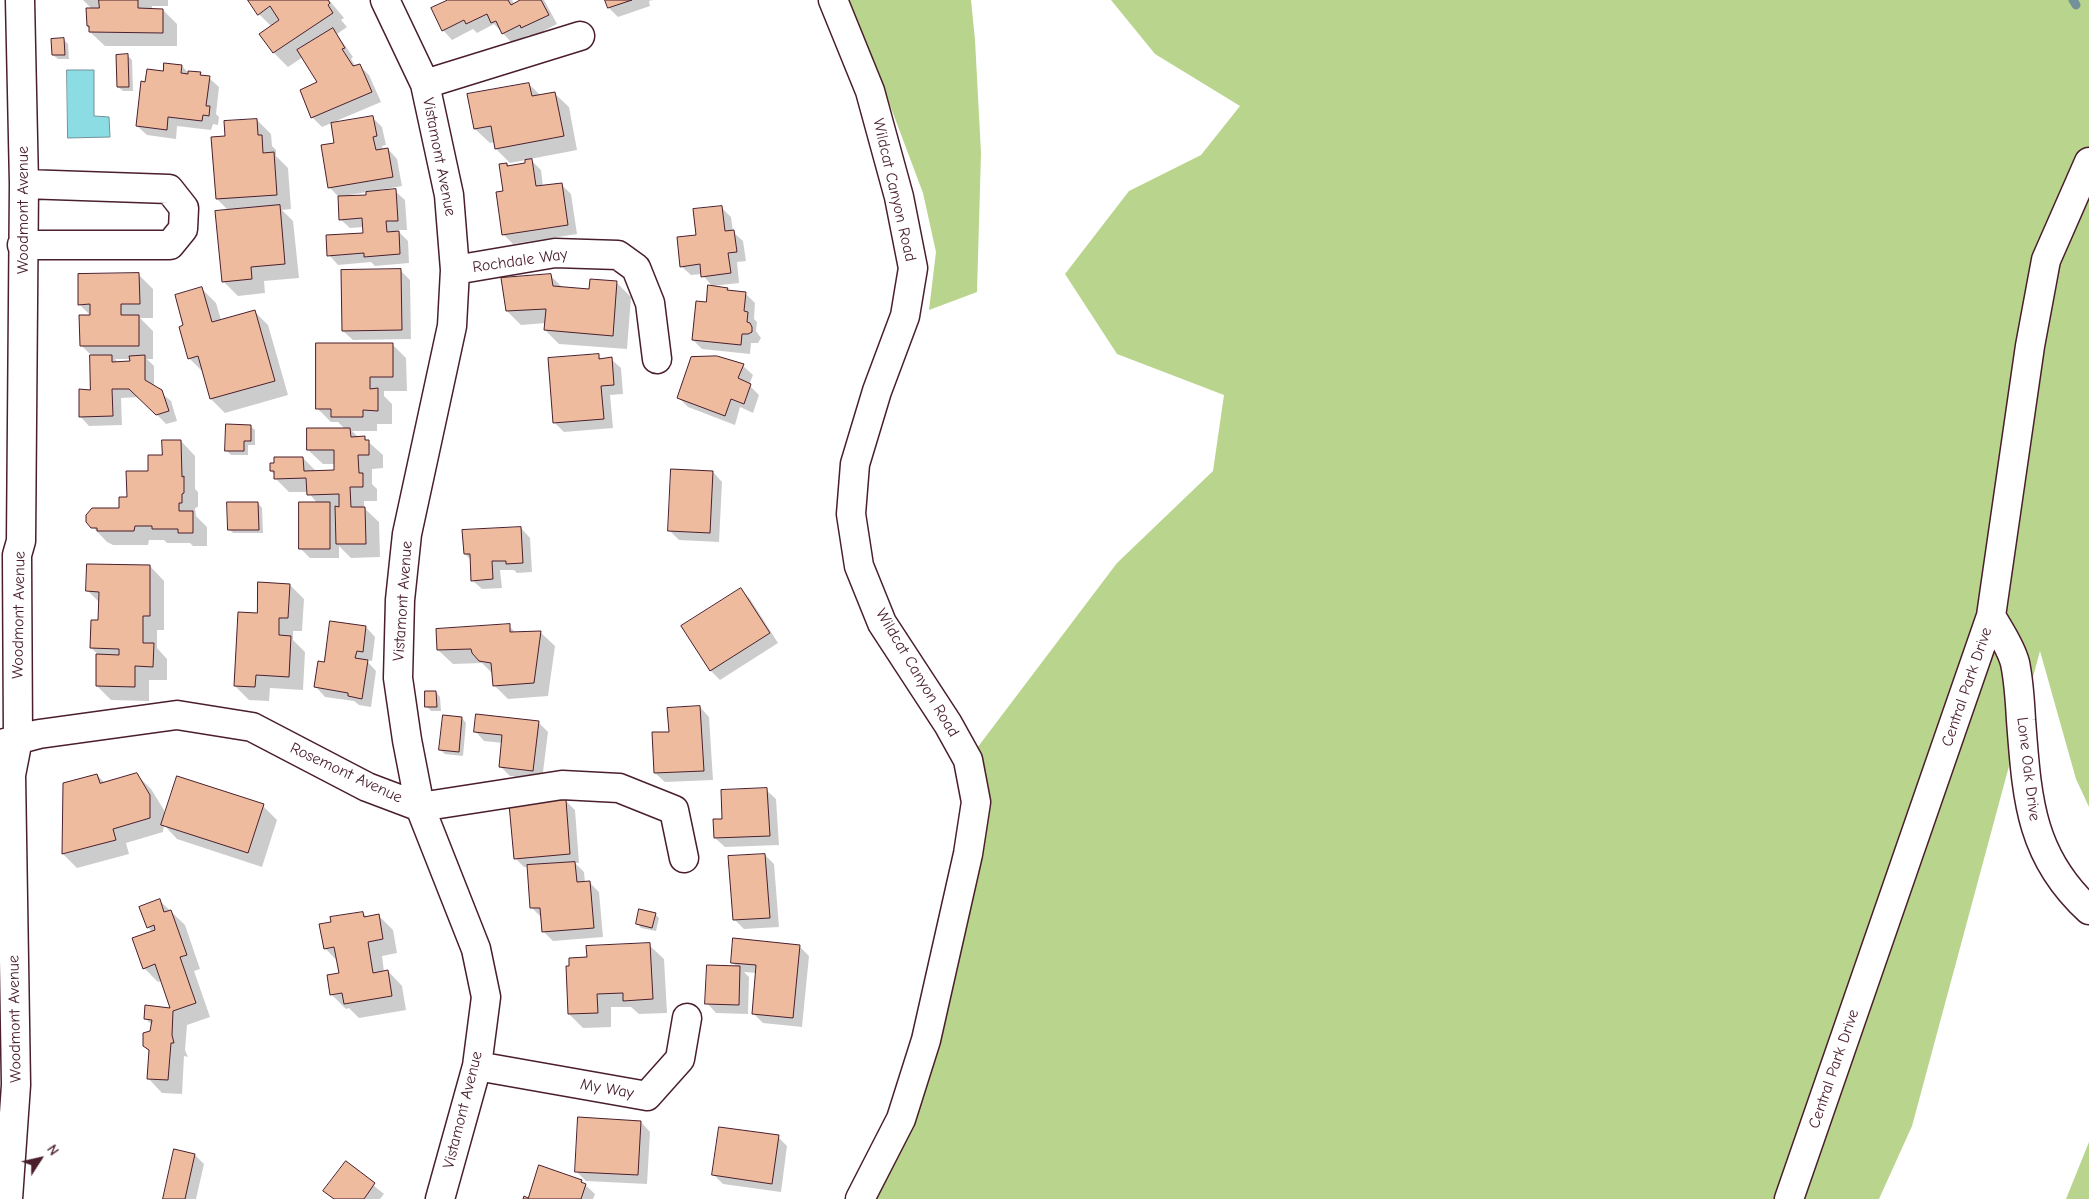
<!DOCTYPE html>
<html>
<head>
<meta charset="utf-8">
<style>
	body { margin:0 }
	#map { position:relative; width:2089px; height:1199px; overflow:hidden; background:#fff; font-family:"Comic Neue",sans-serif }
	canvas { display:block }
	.north { position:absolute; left:15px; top:1134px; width:50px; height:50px; -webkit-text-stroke:4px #fff; paint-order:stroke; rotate:55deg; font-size:14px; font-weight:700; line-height:20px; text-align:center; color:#4a1f2b }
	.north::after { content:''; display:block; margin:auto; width:18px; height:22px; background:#4a1f2b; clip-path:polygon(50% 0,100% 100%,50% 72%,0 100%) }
</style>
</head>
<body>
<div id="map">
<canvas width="2089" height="1199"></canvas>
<div class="north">N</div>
</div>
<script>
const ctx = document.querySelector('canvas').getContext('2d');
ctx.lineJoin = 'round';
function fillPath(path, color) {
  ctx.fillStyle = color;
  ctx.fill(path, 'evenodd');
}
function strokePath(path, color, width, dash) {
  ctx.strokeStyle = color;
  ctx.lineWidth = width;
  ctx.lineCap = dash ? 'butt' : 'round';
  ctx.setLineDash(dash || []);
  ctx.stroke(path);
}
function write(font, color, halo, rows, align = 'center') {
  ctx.font = font + ' "Comic Neue",sans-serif';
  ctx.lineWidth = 4;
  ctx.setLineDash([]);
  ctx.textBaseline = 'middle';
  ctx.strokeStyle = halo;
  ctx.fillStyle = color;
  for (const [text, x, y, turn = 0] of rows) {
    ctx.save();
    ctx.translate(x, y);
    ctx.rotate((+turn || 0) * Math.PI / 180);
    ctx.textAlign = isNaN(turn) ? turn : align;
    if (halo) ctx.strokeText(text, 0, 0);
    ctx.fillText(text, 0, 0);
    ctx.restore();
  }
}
const green = new Path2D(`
	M 847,0 L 971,0 L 975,40 L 981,153 L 977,292 L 929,310 L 936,252 L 923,193 L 876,68 Z
	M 1111,0 L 2089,0 L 2089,807 L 2076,779 L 2040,651 L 1912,1126 L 1879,1199 L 860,1199 L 901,1119 L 968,854 L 968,760 L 1117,563 L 1213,471 L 1224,395 L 1117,354 L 1065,274 L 1129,191 L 1201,155 L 1240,106 L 1155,54 Z
	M 2089,1142 L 2089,1199 L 2066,1199 Z`);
const water = new Path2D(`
	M 67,70 L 94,70 L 94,116 L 109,117 L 110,137 L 68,138 Z`);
const shadow = new Path2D(`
	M 83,0 L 168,0 L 168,6 L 152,6 L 152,10 L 163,10 L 177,24 L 177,46 L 105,46 L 90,32 L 88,26 L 92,9 Z
	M 249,0 L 329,0 L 344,18 L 341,20 L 347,27 L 337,34 L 353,57 L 351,59 L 356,67 L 359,65 L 369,75 L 381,102 L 322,127 L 312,117 L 318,83 L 303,57 L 288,67 L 274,53 L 261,34 L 272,27 L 259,14 Z
	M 451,0 L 512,0 L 514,4 L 523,0 L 544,0 L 557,24 L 532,37 L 529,35 L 512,43 L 494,24 L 477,33 L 473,29 L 452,40 L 443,30 Z
	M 606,0 L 653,0 L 649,1 L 650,6 L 618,17 L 609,8 Z
	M 64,40 L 68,44 L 69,59 L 58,59 L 53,55 Z
	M 128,56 L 132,60 L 133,91 L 123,91 L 118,87 Z
	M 182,66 L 189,74 L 200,73 L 204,77 L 209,78 L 219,87 L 216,114 L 219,117 L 218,125 L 213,124 L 211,130 L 177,126 L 176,139 L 147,135 L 137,126 L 147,83 L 164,72 Z
	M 529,84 L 541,96 L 554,93 L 569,107 L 577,150 L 530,159 L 541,170 L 543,187 L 561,184 L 571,194 L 577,234 L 513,244 L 503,234 L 507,164 L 509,167 L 526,164 L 526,160 L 510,163 L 496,149 L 495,142 L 490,143 L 475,129 Z
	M 373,118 L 382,127 L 386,145 L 382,146 L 383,150 L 388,149 L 397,159 L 402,186 L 380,190 L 380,192 L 395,191 L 405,200 L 407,230 L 397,230 L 408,241 L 409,263 L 375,266 L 371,262 L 338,265 L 329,255 L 365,234 L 364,227 L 350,228 L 340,219 L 339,197 L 329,187 L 336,144 ZM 367,192 L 367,196 L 349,197 L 349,195 Z
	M 257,120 L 271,134 L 272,146 L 276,150 L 276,156 L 288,168 L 291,209 L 282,210 L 293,221 L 299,278 L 264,281 L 265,293 L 238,296 L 223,281 L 229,211 L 217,199 L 227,138 Z
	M 721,207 L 731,217 L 733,232 L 743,241 L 746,261 L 737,262 L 739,283 L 712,286 L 702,274 L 691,275 L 681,266 L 697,236 Z
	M 400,270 L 410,280 L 411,339 L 353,340 L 343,331 Z
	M 139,275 L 153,289 L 153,318 L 140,318 L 153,331 L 153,359 L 147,359 L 154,366 L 154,387 L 171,401 L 177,421 L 166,424 L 140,397 L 121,398 L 122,425 L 89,426 L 80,416 L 91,391 L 91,355 L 81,345 L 91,316 L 79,304 ZM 115,359 L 131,359 L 131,363 L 118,363 Z
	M 550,275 L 563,288 L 590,291 L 616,282 L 631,297 L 627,349 L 559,344 L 545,330 L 546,323 L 521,325 L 507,311 Z
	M 202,289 L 216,303 L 221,320 L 254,311 L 268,325 L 288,395 L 225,413 L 211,399 L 204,373 L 189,358 L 185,326 Z
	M 727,289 L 730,292 L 746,294 L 755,303 L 754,319 L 757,322 L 756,331 L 761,338 L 758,343 L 751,343 L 750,354 L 702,349 L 693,340 L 708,304 Z
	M 392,344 L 406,358 L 407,391 L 384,391 L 384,396 L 392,404 L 392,424 L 377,424 L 377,431 L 352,431 L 359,438 L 364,438 L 383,455 L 383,468 L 372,469 L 372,484 L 377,489 L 377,501 L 364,501 L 364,508 L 379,522 L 380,557 L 351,558 L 339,546 L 339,558 L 310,558 L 300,548 L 317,503 L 308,492 L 289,492 L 275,478 L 275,475 L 271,471 L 303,458 L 317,472 L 335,471 L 335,464 L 323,464 L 308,450 L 345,429 L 338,422 L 331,422 L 317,408 Z
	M 598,355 L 602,360 L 611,359 L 621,368 L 623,394 L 610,395 L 613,428 L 564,432 L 554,422 Z
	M 743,366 L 753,375 L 749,385 L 759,395 L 753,413 L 740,407 L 735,425 L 688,407 L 679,398 Z
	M 250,426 L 255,430 L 255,445 L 248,445 L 248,455 L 231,455 L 226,450 Z
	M 181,441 L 195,456 L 195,489 L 198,492 L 198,507 L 195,508 L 196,516 L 207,527 L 207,546 L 193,546 L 190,543 L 167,543 L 164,540 L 149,540 L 148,545 L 113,545 L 107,542 L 88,522 L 120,509 L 163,456 Z
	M 713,472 L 722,482 L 719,542 L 679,540 L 670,531 Z
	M 258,503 L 262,508 L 263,533 L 233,533 L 229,529 Z
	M 521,528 L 530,538 L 532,572 L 517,573 L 514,570 L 500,570 L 502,588 L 482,589 L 472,580 L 471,560 L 465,554 Z
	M 150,566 L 164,581 L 164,630 L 157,630 L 157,648 L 167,659 L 167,680 L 149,680 L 149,701 L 111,700 L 97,686 L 99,655 L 91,648 L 99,622 L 100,603 L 88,591 Z
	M 290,585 L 304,599 L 302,631 L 293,631 L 293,640 L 305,652 L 303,690 L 270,688 L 269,701 L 249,700 L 235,686 L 258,614 Z
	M 741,589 L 750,599 L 778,643 L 720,680 L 711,671 L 683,626 Z
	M 509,626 L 516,633 L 540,632 L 555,646 L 548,696 L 508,699 L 494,685 L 493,674 L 482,663 L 453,664 L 438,650 Z
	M 366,627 L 375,637 L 372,661 L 366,660 L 376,671 L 371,707 L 359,705 L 354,701 L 325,697 L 316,687 L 325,663 Z
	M 436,692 L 440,697 L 441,711 L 431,711 L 427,707 Z
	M 700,707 L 709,717 L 713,780 L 665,782 L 655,773 L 670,733 Z
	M 462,718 L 466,723 L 463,756 L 445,754 L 440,750 Z
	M 538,722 L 548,732 L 542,780 L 510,776 L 500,766 L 503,743 L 484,741 L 475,731 Z
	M 97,775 L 105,783 L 137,775 L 151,789 L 164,810 L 164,821 L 263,806 L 277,820 L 262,867 L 177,839 L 164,825 L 163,832 L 126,843 L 129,854 L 77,868 L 63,854 L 64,784 Z
	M 766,790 L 776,799 L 779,845 L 725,847 L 715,838 L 723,820 Z
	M 566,801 L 575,810 L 579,863 L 575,863 L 584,872 L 585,883 L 590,883 L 599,892 L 603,937 L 553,941 L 543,931 L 541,917 L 532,908 L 528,867 L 524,867 L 515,858 Z
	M 765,855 L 774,864 L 779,927 L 744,929 L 734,919 Z
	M 159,900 L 185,925 L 200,969 L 194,971 L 210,1017 L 187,1025 L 185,1050 L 188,1057 L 184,1056 L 182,1094 L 162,1093 L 148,1078 L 150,1052 L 144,1046 L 152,1025 L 145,1018 L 172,1010 L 162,981 L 158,982 L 144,968 L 152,932 L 148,927 Z
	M 363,913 L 367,917 L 379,916 L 393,930 L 397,953 L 382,956 L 384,972 L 388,971 L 402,986 L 406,1010 L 359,1018 L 349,1008 L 346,1009 L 331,994 L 340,974 L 338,962 L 325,948 Z
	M 655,914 L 659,918 L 656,931 L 641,928 L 637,923 Z
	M 649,945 L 664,959 L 667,1013 L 639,1014 L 631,1007 L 611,1007 L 611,1027 L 583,1028 L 569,1014 L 588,958 Z
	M 799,946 L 809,956 L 802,1027 L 763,1023 L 753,1013 L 757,973 L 744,972 L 749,977 L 748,1014 L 716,1013 L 707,1003 L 737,967 L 732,962 Z
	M 641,1122 L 650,1132 L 647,1184 L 586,1181 L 576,1171 Z
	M 778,1137 L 787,1146 L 781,1192 L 723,1184 L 714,1175 Z
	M 195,1155 L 204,1164 L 196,1199 L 164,1199 Z
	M 346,1163 L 384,1194 L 380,1199 L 333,1199 L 325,1190 Z
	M 581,1181 L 595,1194 L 593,1199 L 528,1199 Z`);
const stream = new Path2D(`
	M 2073,0 L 2076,5`);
const building = new Path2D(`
	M 99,0 L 138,0 L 138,8 L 163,9 L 163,33 L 89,32 L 89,26 L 87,26 L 86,8 L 99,8 Z
	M 248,0 L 328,0 L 330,3 L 328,5 L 333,13 L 273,53 L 259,34 L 279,20 L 270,6 L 258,15 Z
	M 448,0 L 508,0 L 511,5 L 520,0 L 541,0 L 549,15 L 521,28 L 520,25 L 502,34 L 496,21 L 491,23 L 487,14 L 466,24 L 464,20 L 442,31 L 431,8 Z
	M 605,0 L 632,0 L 608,8 Z
	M 333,28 L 345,48 L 342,49 L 353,66 L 360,64 L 372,92 L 311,118 L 300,90 L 317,82 L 297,50 Z
	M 64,38 L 65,55 L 52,55 L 51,39 Z
	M 128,54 L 129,87 L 117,87 L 116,55 Z
	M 164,63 L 182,65 L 181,73 L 188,74 L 188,71 L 201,72 L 200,75 L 210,76 L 206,106 L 210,106 L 209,116 L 203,115 L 202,121 L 168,117 L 167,130 L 136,126 L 141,81 L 145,82 L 147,69 L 163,71 Z
	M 529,83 L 532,96 L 555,92 L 564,136 L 495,149 L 491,126 L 474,129 L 467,94 Z
	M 373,116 L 377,136 L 373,137 L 376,150 L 388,148 L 393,177 L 328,188 L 321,145 L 334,143 L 331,123 Z
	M 257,119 L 258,135 L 262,135 L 263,153 L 274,152 L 277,195 L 216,199 L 211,137 L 225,136 L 224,121 Z
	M 532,159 L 536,186 L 562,183 L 568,225 L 502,235 L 496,192 L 503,191 L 499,164 L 507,163 L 507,166 L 525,163 L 525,160 Z
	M 396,189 L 398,221 L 386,221 L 387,232 L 399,231 L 400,254 L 364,257 L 364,253 L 327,256 L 326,235 L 363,233 L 362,218 L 339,220 L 338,196 L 366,195 L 366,192 Z
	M 280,205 L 285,264 L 251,267 L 252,279 L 222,282 L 215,211 Z
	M 722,206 L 725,231 L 734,230 L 737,252 L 728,253 L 731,273 L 701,277 L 700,264 L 680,267 L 677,237 L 696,235 L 693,209 Z
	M 401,269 L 402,330 L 342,331 L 341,270 Z
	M 139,273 L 140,304 L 121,304 L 121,315 L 139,315 L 139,346 L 80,346 L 79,315 L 90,315 L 90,304 L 78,305 L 78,274 Z
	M 551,274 L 553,286 L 589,289 L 590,279 L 617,281 L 613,336 L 544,330 L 546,309 L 506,311 L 501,278 Z
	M 708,285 L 728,288 L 727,290 L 746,292 L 744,311 L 748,312 L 747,322 L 750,323 L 752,327 L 752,332 L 748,334 L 742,334 L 741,345 L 692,340 L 696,301 L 706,302 Z
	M 202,287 L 212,322 L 255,310 L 275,381 L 210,399 L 198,356 L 188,359 L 179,327 L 183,325 L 175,295 Z
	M 316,343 L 393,343 L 393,377 L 370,377 L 370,389 L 378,388 L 378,411 L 363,410 L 363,417 L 331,417 L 331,409 L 316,409 Z
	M 599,354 L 599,359 L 612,357 L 614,385 L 601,386 L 604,419 L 553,423 L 548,358 Z
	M 90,355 L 112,355 L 112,362 L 130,361 L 129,356 L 145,355 L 145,380 L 162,390 L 169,411 L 156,415 L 129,389 L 112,389 L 113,416 L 79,417 L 79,389 L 90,390 Z
	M 717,356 L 744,364 L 738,378 L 751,384 L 744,404 L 731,399 L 725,416 L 677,398 L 691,357 Z
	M 226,424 L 251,425 L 251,441 L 244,441 L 244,451 L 225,451 Z
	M 307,428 L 350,428 L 351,437 L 365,436 L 365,440 L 369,440 L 369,455 L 358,455 L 359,473 L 363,473 L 363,487 L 350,487 L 351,507 L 365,507 L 366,544 L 336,544 L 335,506 L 339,507 L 339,494 L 307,495 L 306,478 L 274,479 L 274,471 L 270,471 L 270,463 L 274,463 L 274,457 L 303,457 L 304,471 L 334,470 L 334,450 L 307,450 Z
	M 162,440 L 181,440 L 182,477 L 184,476 L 184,493 L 182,494 L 182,503 L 179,503 L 179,511 L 193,511 L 193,533 L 178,533 L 178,529 L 152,529 L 152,526 L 135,526 L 134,531 L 97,531 L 97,528 L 91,528 L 86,522 L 86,515 L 92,508 L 119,508 L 119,497 L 127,497 L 126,471 L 148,471 L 148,455 L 162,455 Z
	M 671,469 L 713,471 L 710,533 L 668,531 Z
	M 227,502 L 258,502 L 259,530 L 228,530 Z
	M 299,502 L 330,502 L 330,549 L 299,549 Z
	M 521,527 L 523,563 L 506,564 L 506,561 L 492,561 L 493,579 L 471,581 L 470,554 L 464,554 L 462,530 Z
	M 87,564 L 150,565 L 150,616 L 143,616 L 143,643 L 154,643 L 153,667 L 135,666 L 135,687 L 96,686 L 96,654 L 119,655 L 119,649 L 90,648 L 91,620 L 98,620 L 99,592 L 86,591 Z
	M 258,582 L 290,584 L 288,618 L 279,618 L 279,635 L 291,636 L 289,677 L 256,675 L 255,687 L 234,686 L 238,612 L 257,613 Z
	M 741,588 L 770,633 L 710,671 L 681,626 Z
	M 330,621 L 366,626 L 363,652 L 357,651 L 355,658 L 368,660 L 362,699 L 348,696 L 348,693 L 314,687 L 318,661 L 324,662 Z
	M 510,624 L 510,632 L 541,631 L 534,683 L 493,686 L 491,663 L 479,661 L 472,653 L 471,649 L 437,650 L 436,629 Z
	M 425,691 L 436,691 L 437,707 L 425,707 Z
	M 700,706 L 704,771 L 654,773 L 652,732 L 669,732 L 667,708 Z
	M 476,714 L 539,721 L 533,771 L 499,767 L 502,735 L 474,732 Z
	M 443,715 L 462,717 L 459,752 L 439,750 Z
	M 137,773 L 150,795 L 150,818 L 113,829 L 116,840 L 62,854 L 63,783 L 97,774 L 100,783 Z
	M 177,776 L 264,804 L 248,853 L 161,825 Z
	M 767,788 L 770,836 L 714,838 L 713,819 L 722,819 L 721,790 Z
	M 566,800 L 570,854 L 514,859 L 509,804 Z
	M 765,854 L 770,918 L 733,920 L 728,856 Z
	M 575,862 L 577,882 L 590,881 L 594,928 L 542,932 L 540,908 L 530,908 L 527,865 Z
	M 160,899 L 164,912 L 171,910 L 187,955 L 180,957 L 196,1003 L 173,1011 L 172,1035 L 174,1043 L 171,1043 L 168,1080 L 147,1079 L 149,1050 L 143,1046 L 143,1033 L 150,1031 L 152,1020 L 144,1019 L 145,1005 L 170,1008 L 155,964 L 143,969 L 132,938 L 155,930 L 154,925 L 147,928 L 139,907 Z
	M 639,909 L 656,913 L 652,928 L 636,924 Z
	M 363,912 L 364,917 L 379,914 L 383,939 L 368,942 L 373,973 L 388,970 L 392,996 L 344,1004 L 342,993 L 330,995 L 327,975 L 339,973 L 334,947 L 324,949 L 319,924 L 331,922 L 330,917 Z
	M 733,938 L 800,945 L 793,1018 L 752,1014 L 756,965 L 731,963 Z
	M 650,943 L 653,999 L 623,1001 L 623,993 L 597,994 L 598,1013 L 568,1014 L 566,966 L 569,966 L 569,958 L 587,957 L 586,946 Z
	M 707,965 L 740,966 L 739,1005 L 705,1004 Z
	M 578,1117 L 641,1121 L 638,1175 L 575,1172 Z
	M 719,1127 L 779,1135 L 772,1184 L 712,1175 Z
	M 174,1149 L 195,1154 L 185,1199 L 163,1199 Z
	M 346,1161 L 375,1183 L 364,1199 L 334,1199 L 323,1191 Z
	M 539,1165 L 582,1180 L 581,1182 L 586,1184 L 581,1199 L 523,1199 L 524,1196 L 528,1198 Z`);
const minor = new Path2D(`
	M 385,0 L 425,84 L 449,195 L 455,270 L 452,326 L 407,534 L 400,600 L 398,678 L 407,740 L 420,807 L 476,949 L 486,997 L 477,1066 L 440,1199
	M 833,0 L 870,91 L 899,197 L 913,268 L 905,316 L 877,391 L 855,464 L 851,514 L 859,566 L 882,623 L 948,724 L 968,760 L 976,802 L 968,854 L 926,1040 L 901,1119 L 860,1199
	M 425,84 L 580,36
	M 22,245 L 170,245 L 183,229 L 184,208 L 169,189 L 24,184
	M 455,270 L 555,253 L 618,255 L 636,268 L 650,303 L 657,359
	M 1991,616 C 1999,630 2011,647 2015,663 C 2019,682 2020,701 2021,720 C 2027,796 2029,855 2089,910
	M 1,744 L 39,734 L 177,715 L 252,727 L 367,787 L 420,807 L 562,785 L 619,788 L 674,810 L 684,858
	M 477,1066 L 647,1096 L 680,1059 L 687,1018
	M 8,1199 L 16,1085 L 11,775 L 18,739 L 17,555 L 21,541 L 24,184 L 20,0
	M 1789,1199 L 1991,616 L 2030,346 L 2046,260 L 2089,162`);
const streetNames = [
	["Vistamont Avenue",439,157,79],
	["Wildcat Canyon Road",894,190,77],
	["Woodmont Avenue",23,210,-90],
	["Rochdale Way",520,261,-8],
	["Vistamont Avenue",403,601,-86],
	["Woodmont Avenue",19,615,-89],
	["Wildcat Canyon Road",917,673,59],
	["Central Park Drive",1967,687,-71],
	["Lone Oak Drive",2028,769,83],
	["Rosemont Avenue",346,773,25],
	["Woodmont Avenue",15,1019,-91],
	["Central Park Drive",1834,1069,-71],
	["My Way",607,1089,10],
	["Vistamont Avenue",463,1110,-76]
];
fillPath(green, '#b9d48c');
fillPath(water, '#8cdde3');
strokePath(water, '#729199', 1);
fillPath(shadow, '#0003');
strokePath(stream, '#729199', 9);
fillPath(building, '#eebb9f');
strokePath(building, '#4a1f2b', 1);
strokePath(minor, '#4a1f2b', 31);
strokePath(minor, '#fff', 28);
write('16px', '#4a1f2b', '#fff', streetNames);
</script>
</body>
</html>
